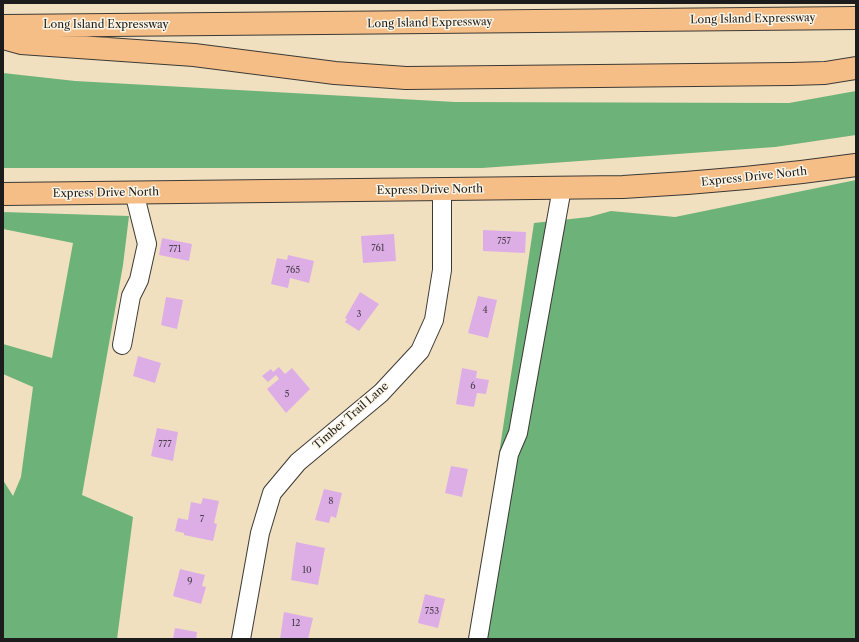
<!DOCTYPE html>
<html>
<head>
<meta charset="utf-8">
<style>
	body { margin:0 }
	#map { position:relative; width:859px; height:642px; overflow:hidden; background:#f0e0c0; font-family:"Libre Caslon Text",serif }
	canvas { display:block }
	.frame { position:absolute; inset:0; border:4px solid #1c1c1c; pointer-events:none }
</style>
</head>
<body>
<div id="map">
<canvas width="859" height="642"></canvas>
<div class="frame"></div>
</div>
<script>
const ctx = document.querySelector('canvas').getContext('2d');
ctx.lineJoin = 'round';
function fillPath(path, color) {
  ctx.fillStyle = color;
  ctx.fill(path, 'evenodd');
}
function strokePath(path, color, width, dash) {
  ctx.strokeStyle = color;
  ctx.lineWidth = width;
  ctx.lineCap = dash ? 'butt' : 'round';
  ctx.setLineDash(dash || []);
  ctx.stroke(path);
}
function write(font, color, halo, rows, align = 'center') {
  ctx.font = font + ' "Libre Caslon Text",serif';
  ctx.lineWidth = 3;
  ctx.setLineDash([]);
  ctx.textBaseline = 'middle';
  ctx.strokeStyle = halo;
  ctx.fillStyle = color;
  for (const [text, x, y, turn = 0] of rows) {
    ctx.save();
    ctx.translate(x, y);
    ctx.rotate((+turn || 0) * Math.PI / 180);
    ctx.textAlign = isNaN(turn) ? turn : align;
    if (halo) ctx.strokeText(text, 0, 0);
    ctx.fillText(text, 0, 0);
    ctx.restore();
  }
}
const forest = new Path2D(`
	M 3,73 L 75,81 L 455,102 L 789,103 L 856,91 L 856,135 L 775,147 L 482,168 L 3,168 Z
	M 856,180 L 856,639 L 471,639 L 534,223 L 589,217 L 611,211 L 675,217 Z
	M 3,212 L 129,216 L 123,265 L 82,495 L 133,517 L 117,639 L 3,639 L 3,480 L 13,496 L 21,477 L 33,387 L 3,374 L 3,344 L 52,358 L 73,243 L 3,229 Z`);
const building = new Path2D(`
	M 483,230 L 526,232 L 525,253 L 483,251 Z
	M 394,234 L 396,261 L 363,263 L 361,236 Z
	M 162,238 L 192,244 L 189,261 L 159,255 Z
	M 288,255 L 314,261 L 309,283 L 290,278 L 288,288 L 271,284 L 277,258 L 287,260 Z
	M 360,292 L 379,304 L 359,331 L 345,322 L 347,319 L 345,318 Z
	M 478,296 L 497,300 L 488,338 L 468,333 Z
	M 166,297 L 183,300 L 177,329 L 161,325 Z
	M 138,356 L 161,363 L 155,383 L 133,376 Z
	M 279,367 L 285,374 L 292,368 L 310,389 L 286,413 L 267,389 L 279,379 L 276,375 L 268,382 L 262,376 L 271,369 L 273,372 Z
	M 462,368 L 477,371 L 476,378 L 489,380 L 486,394 L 477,393 L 474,407 L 456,404 Z
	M 157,428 L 178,432 L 173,461 L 151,456 Z
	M 451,466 L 468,469 L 462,497 L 445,493 Z
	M 324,489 L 342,493 L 336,518 L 331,516 L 329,523 L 315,520 Z
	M 203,498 L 219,501 L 214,523 L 217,524 L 213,541 L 184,535 L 184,533 L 175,531 L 178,518 L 188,520 L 191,502 L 201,504 Z
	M 296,542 L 325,548 L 318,585 L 291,580 Z
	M 180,569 L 205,575 L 202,586 L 206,587 L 201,604 L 173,596 Z
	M 425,594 L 445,599 L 438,628 L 418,623 Z
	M 284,612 L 313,618 L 308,639 L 280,639 Z
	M 175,628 L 197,632 L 196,639 L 173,639 Z`);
const minor = new Path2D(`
	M 122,345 L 131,296 L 139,280 L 147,244 L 134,192
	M 241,639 L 260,533 L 272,493 L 298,462 L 381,393 L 420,351 L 434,320 L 442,270 L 442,190
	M 478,639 L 509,454 L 518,433 L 562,188`);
const major = new Path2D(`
	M 3,194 L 623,187 C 701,183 778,176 856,165`);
const highway = new Path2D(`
	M 3,26 L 856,18
	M 3,38 L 21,43 L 194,55 L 335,73 L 406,78 L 791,74 L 825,73 L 856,68`);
const numberNames = [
	["757",504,241],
	["761",378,248],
	["771",175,249],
	["765",293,270],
	["4",485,310],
	["3",359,314],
	["6",473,386],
	["5",287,394],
	["777",165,444],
	["8",331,501],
	["7",202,519],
	["10",307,570],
	["9",190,581],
	["753",432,611],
	["12",296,623]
];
const streetNames = [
	["Long Island Expressway",753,19,-1],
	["Long Island Expressway",430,23,-1],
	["Long Island Expressway",106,25],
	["Express Drive North",754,177,-6],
	["Express Drive North",430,190,-1],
	["Express Drive North",106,193,-1],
	["Timber Trail Lane",351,416,-41]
];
fillPath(forest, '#6db278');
fillPath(building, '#ddaee6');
strokePath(minor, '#3c3935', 20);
strokePath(major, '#3c3935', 24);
strokePath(highway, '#3c3935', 24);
strokePath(minor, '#fff', 18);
strokePath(major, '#f6be87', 22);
strokePath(highway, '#f6be87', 22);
write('9px', '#4c404e', null, numberNames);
write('11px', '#1c1c1c', '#fcf5e5', streetNames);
</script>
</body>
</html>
